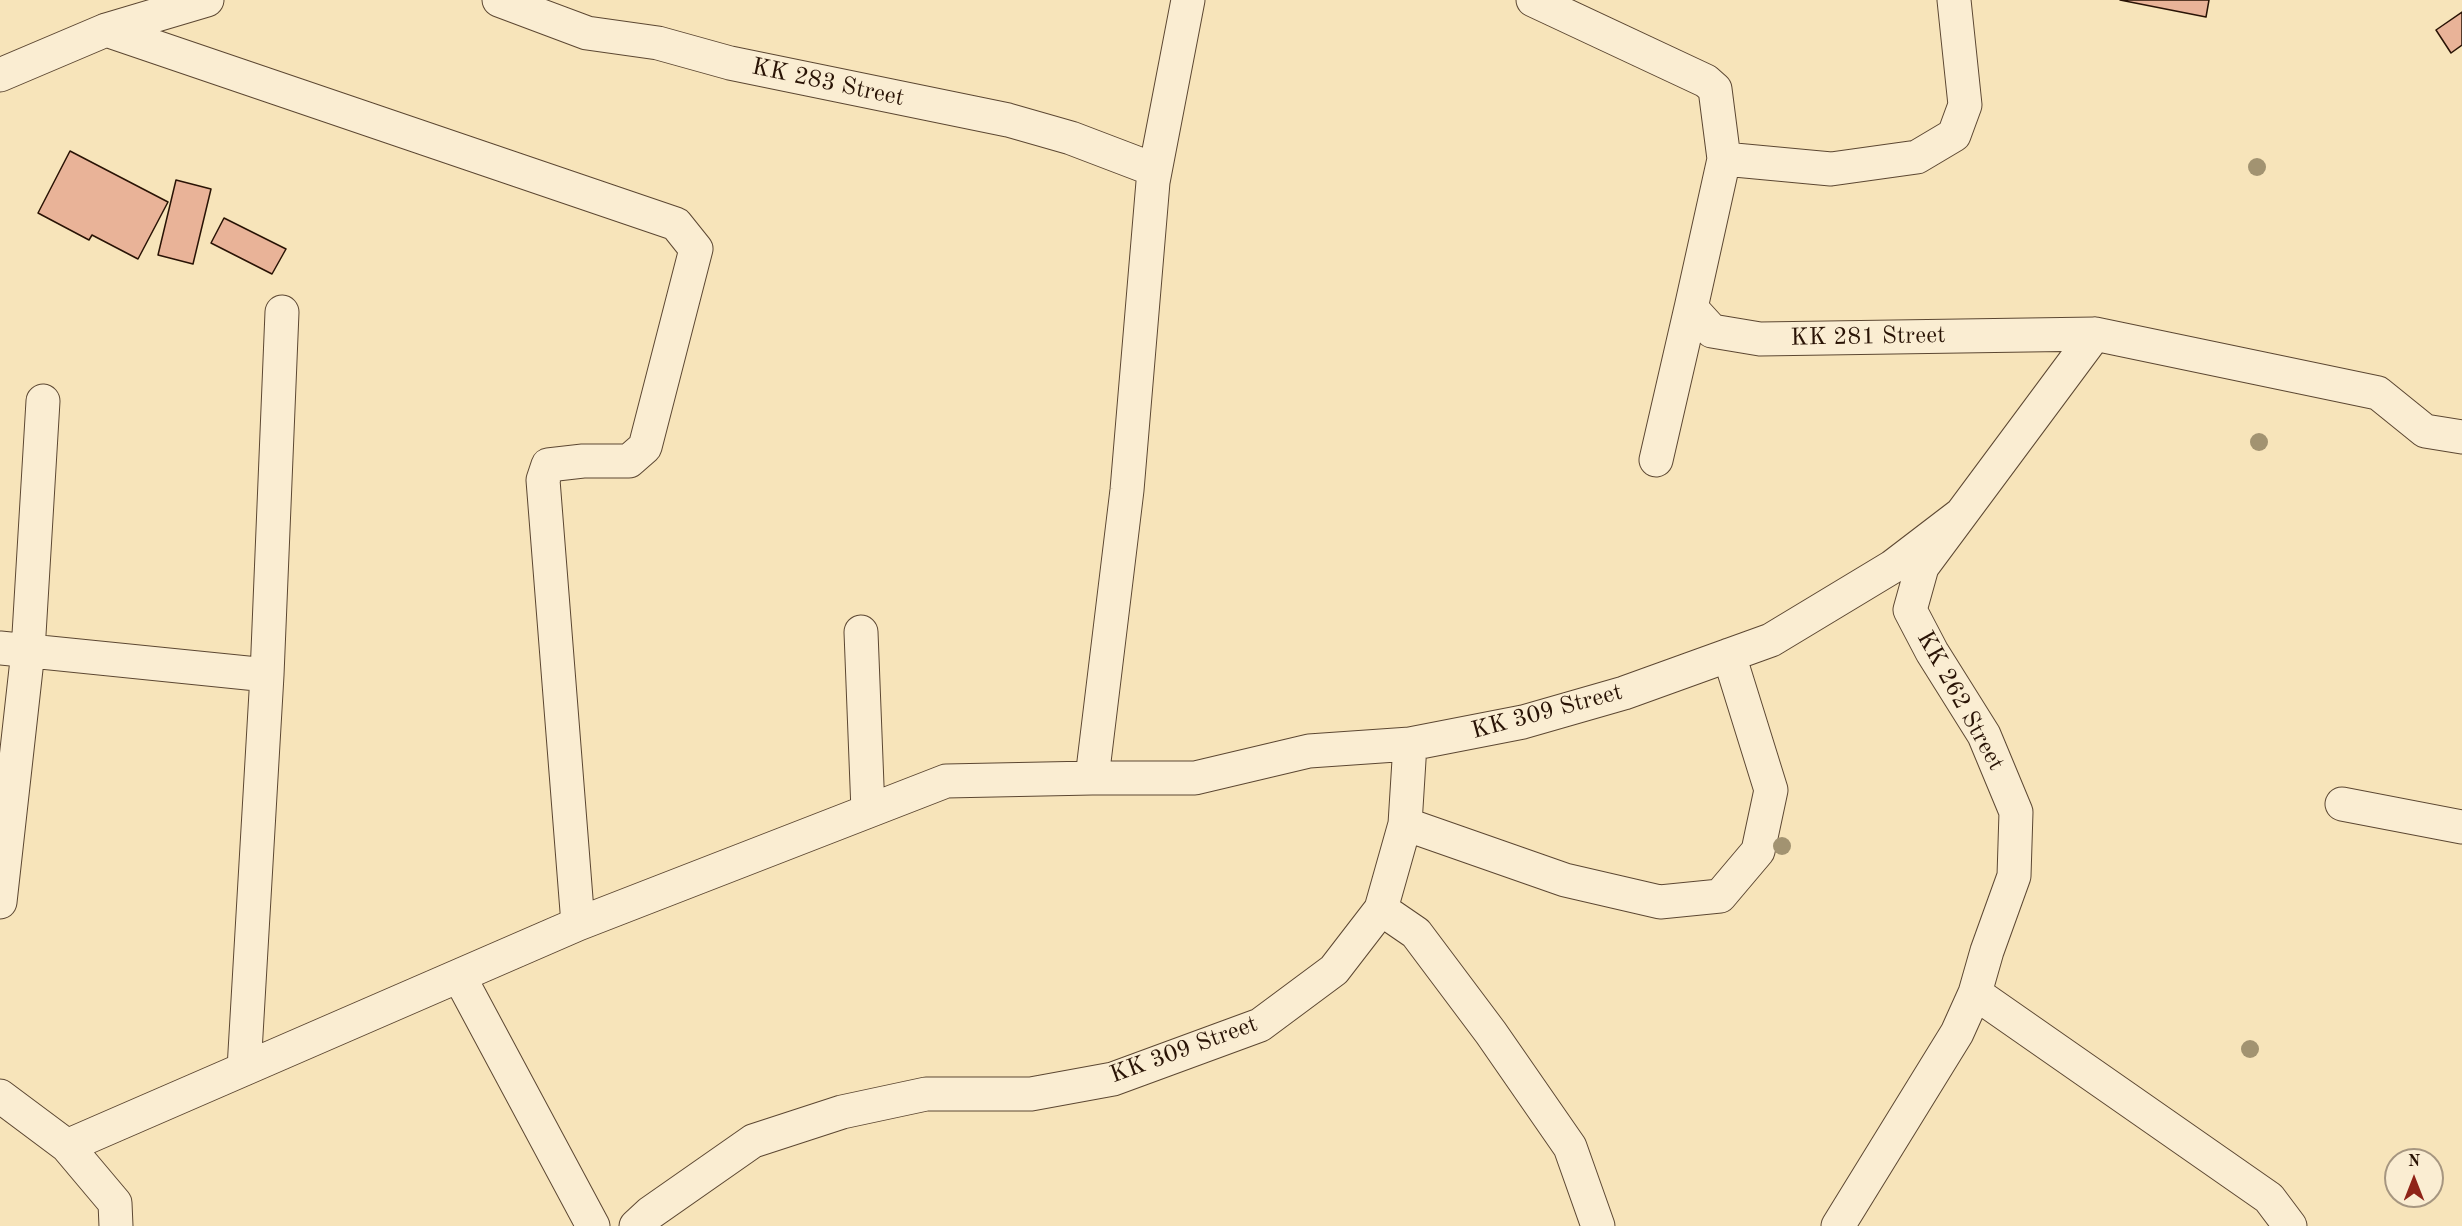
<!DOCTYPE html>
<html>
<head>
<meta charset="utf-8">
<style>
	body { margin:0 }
	#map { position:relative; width:2462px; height:1226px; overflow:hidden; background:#f7e4ba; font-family:"Old Standard TT",serif }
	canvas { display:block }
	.north { position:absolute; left:2384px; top:1148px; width:60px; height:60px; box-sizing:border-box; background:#faedd2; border:2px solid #a69680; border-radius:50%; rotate:0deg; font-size:16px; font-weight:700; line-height:24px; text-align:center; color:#291305 }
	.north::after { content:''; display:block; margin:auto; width:21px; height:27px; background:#8f2418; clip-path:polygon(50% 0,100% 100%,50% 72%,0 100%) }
</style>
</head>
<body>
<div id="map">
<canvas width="2462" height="1226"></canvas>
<div class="north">N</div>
</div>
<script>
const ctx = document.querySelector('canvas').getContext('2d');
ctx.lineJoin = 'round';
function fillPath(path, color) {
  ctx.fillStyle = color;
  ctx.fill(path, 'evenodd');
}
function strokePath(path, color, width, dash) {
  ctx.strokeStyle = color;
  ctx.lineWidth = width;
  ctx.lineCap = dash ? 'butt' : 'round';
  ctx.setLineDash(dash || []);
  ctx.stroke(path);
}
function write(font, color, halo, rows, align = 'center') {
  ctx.font = font + ' "Old Standard TT",serif';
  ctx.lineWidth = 4.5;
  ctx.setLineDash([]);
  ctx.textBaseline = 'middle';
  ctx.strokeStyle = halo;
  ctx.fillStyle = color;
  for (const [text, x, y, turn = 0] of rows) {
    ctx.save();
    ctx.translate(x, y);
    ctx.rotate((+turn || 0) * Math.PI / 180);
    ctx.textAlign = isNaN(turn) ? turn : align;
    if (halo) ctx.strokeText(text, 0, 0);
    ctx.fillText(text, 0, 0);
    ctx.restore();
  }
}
const building = new Path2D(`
	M 2120,0 L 2209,0 L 2206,17 Z
	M 2462,12 L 2462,45 L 2451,53 L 2436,30 Z
	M 70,151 L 168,202 L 138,259 L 92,235 L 89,240 L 38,213 Z
	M 176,180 L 211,189 L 193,264 L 158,255 Z
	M 224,218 L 286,249 L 272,274 L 211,243 Z`);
const minor = new Path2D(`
	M 499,0 L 587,33 L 658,43 L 730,63 L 1008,120 L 1071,138 L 1155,170
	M 1188,0 L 1153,182 L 1127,490 L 1092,778 L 1195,778 L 1309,751 L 1410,744
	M 1533,0 L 1706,81 L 1715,89 L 1724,159 L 1691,308 L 1712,331 L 1760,339 L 2095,334 L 2378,393 L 2425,431 L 2462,437
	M 106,30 L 676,224 L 696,249 L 645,447 L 629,461 L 583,461 L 548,465 L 543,480 L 578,924
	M 0,75 L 106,30 L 207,0
	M 1724,159 L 1831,169 L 1917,157 L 1954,135 L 1965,105 L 1954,0
	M 1656,460 L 1691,308
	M 861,632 L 868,811
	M 0,648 L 267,675 L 282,312
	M 2342,804 L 2462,827
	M 1405,824 L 1565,880 L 1660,902 L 1720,896 L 1758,851 L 1771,790 L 1729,655
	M 0,902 L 28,651 L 43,401
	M 1381,909 L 1416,933 L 1491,1033 L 1570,1147 L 1598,1226
	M 459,976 L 593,1226
	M 1975,993 L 2269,1198 L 2290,1226
	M 244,1069 L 267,675
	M 0,1096 L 67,1146 L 115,1203 L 116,1226
	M 67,1146 L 578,924 L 946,781 L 1092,778
	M 636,1226 L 650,1213 L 753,1141 L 842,1112 L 926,1094 L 1031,1094 L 1113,1079 L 1260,1025 L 1334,970 L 1381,909 L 1405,824 L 1410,744 L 1523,722 L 1624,693 L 1771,640 L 1892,567 L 1960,515
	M 1838,1226 L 1957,1033 L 1975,993 L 1987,951 L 2014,876 L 2016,812 L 1984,735 L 1932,652 L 1910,610 L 1922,567 L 2095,334`);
const trees = [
	[2257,167],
	[2259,442],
	[1782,846],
	[2250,1049]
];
const streetNames = [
	["KK 283 Street",828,83,12],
	["KK 281 Street",1868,337,-1],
	["KK 262 Street",1960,701,61],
	["KK 309 Street",1547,712,-15],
	["KK 309 Street",1184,1050,-20]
];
fillPath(building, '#e9b398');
strokePath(building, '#291305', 1.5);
strokePath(minor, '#5c4732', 35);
strokePath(minor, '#faedd2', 33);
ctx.fillStyle = '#a29371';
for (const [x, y] of trees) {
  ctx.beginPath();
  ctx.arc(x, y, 9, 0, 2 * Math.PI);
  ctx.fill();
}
write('24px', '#291305', '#faedd2', streetNames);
</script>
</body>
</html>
